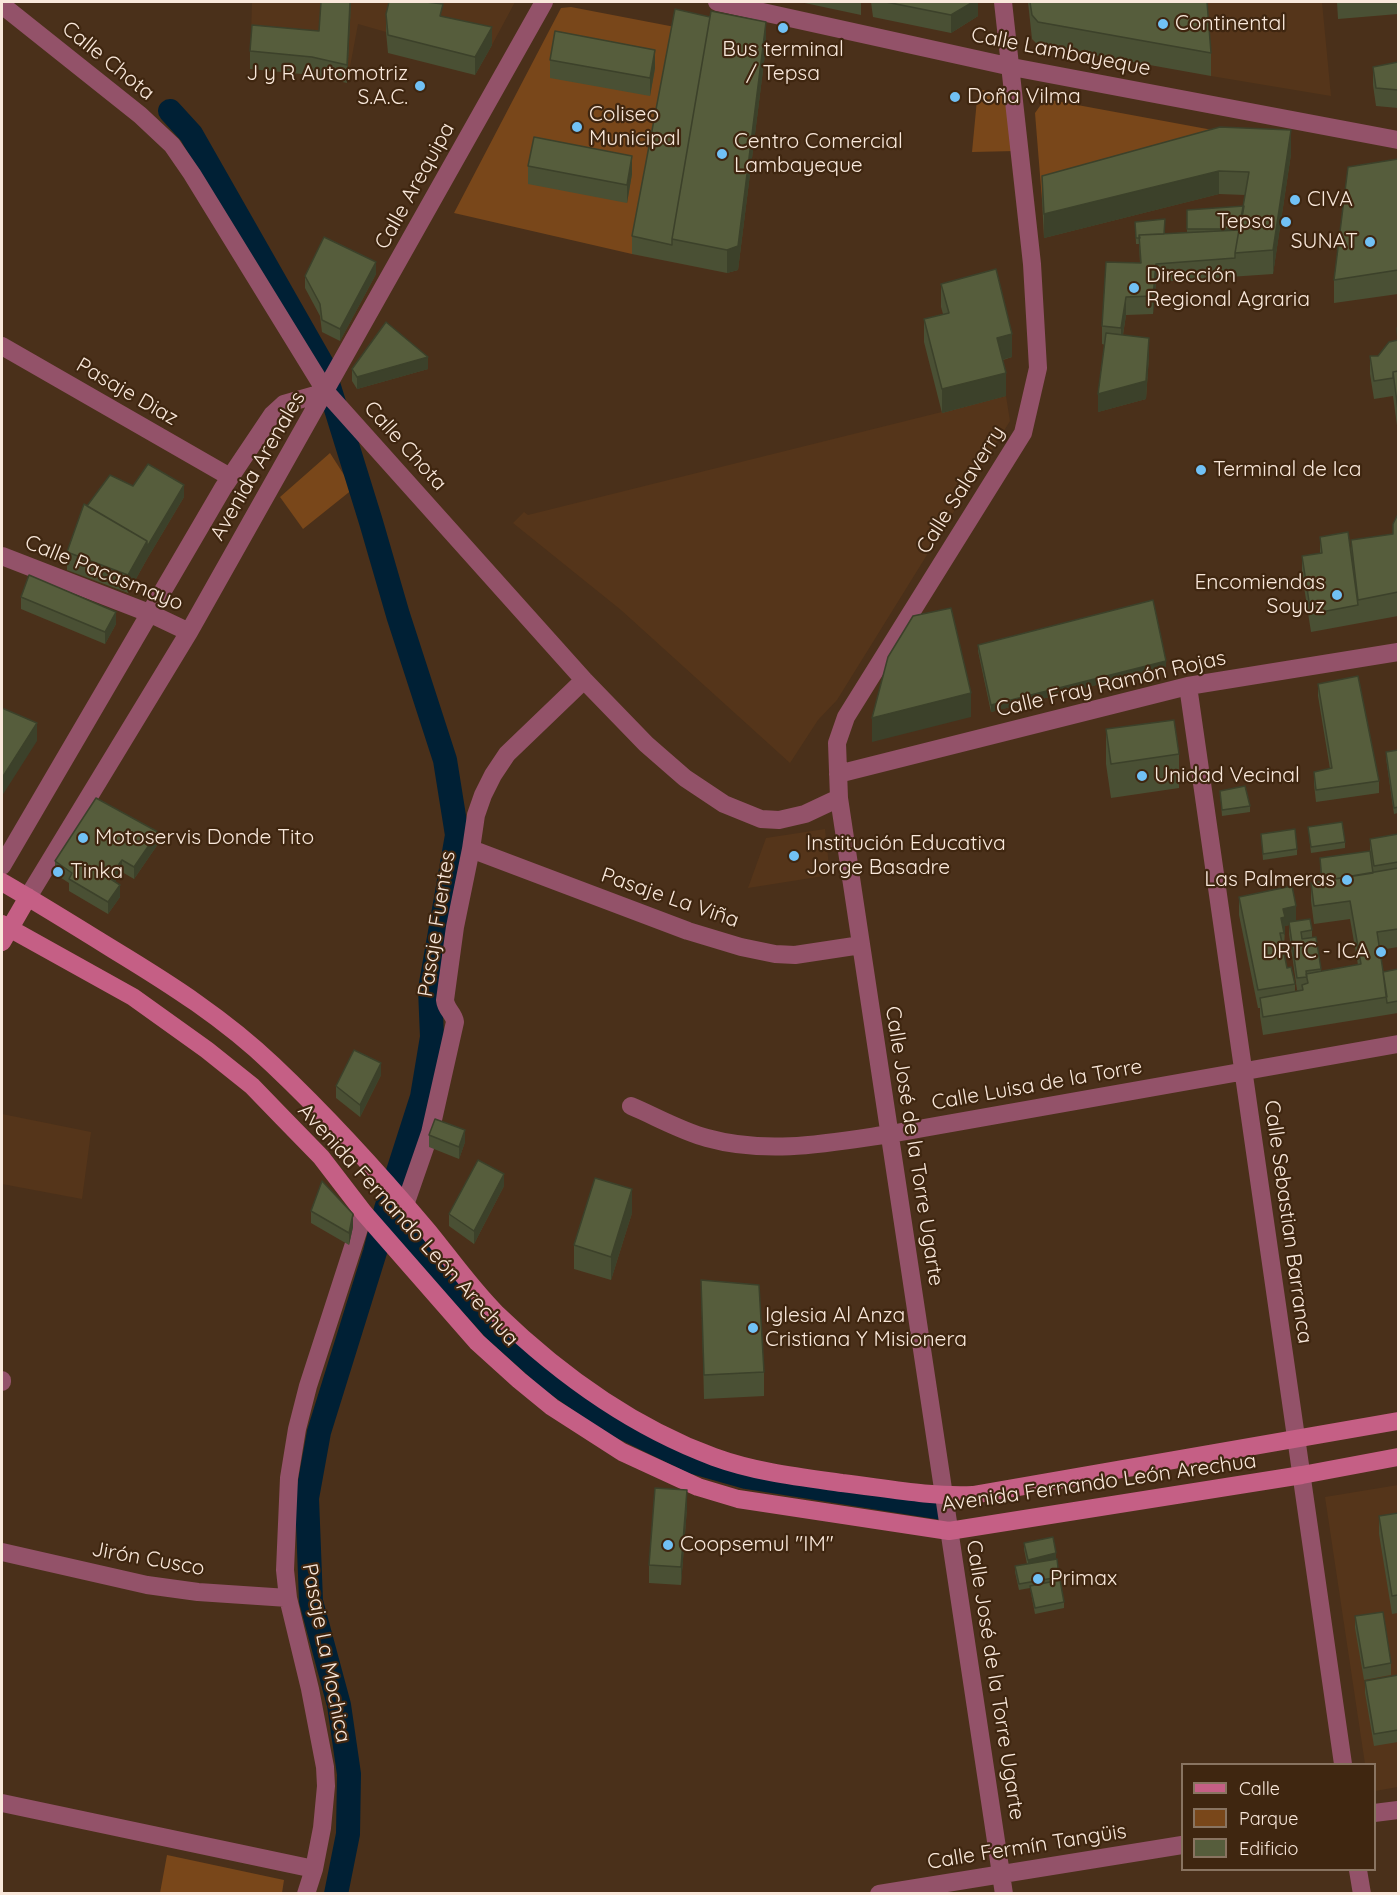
<!DOCTYPE html>
<html>
<head>
<meta charset="utf-8">
<style>
	body { margin:0 }
	#map { position:relative; width:1400px; height:1895px; overflow:hidden; background:#4a301a; font-family:Quicksand,sans-serif }
	canvas { display:block }
	.frame { position:absolute; inset:0; border:3px solid #f9e8db; pointer-events:none }
	.legend { position:absolute; left:1181px; top:1763px; width:195px; height:108px; box-sizing:border-box; background:#3f2610; border:2px solid #897461; margin:0; padding:8px 10px; list-style:none; font-size:18px; color:#f9e8db }
	.legend li { display:flex; align-items:center; gap:12px; height:30px }
	.legend b { width:30px; border:2px solid #897461 }
</style>
</head>
<body>
<div id="map">
<canvas width="1400" height="1895"></canvas>
<div class="frame"></div>
<ul class="legend">
<li><b style="height:8px;background:#c55f85"></b>Calle</li>
<li><b style="height:16px;background:#79471a"></b>Parque</li>
<li><b style="height:16px;background:#565d3c"></b>Edificio</li>
</ul>
</div>
<script>
const ctx = document.querySelector('canvas').getContext('2d');
ctx.lineJoin = 'round';
function fillPath(path, color) {
  ctx.fillStyle = color;
  ctx.fill(path, 'evenodd');
}
function strokePath(path, color, width, dash) {
  ctx.strokeStyle = color;
  ctx.lineWidth = width;
  ctx.lineCap = dash ? 'butt' : 'round';
  ctx.setLineDash(dash || []);
  ctx.stroke(path);
}
function write(font, color, halo, rows, align = 'center') {
  ctx.font = font + ' Quicksand,sans-serif';
  ctx.lineWidth = 4.5;
  ctx.setLineDash([]);
  ctx.textBaseline = 'middle';
  ctx.strokeStyle = halo;
  ctx.fillStyle = color;
  for (const [text, x, y, turn = 0] of rows) {
    ctx.save();
    ctx.translate(x, y);
    ctx.rotate((+turn || 0) * Math.PI / 180);
    ctx.textAlign = isNaN(turn) ? turn : align;
    if (halo) ctx.strokeText(text, 0, 0);
    ctx.fillText(text, 0, 0);
    ctx.restore();
  }
}
const built = new Path2D(`
	M 252,2 L 515,2 L 492,45 L 440,34 L 386,32 L 358,24 L 347,83 L 312,75 L 250,69 Z
	M 1205,2 L 1322,2 L 1331,96 L 1211,76 Z
	M 1006,396 L 1010,421 L 837,700 L 818,720 L 790,763 L 621,610 L 513,523 L 524,512 L 528,515 Z
	M 825,829 L 830,875 L 748,888 L 766,838 Z
	M 2,1114 L 91,1132 L 82,1199 L 2,1184 Z
	M 1398,1485 L 1398,1787 L 1375,1791 L 1374,1764 L 1365,1764 L 1325,1497 Z`);
const green = new Path2D(`
	M 571,7 L 675,27 L 632,254 L 454,213 L 561,8 Z
	M 978,89 L 1005,95 L 1016,151 L 972,152 Z
	M 1045,99 L 1245,136 L 1220,151 L 1042,200 L 1035,113 Z
	M 330,453 L 353,489 L 303,529 L 280,497 Z
	M 167,1855 L 284,1880 L 282,1893 L 160,1893 Z`);
const canal = new Path2D(`
	M 170,111 L 191,134 L 322,364 L 371,522 L 398,615 L 445,760 L 457,835 L 430,989 L 432,1037 L 422,1097 L 386,1209 L 375,1252 L 319,1432 L 307,1498 L 311,1601 L 339,1705 L 349,1774 L 348,1834 L 336,1894
	M 386,1209 L 494,1329 L 552,1381 L 611,1422 L 693,1462 L 746,1477 L 942,1508`);
const street = new Path2D(`
	M 717,2 L 1012,67 L 1398,140
	M 1003,2 L 1032,264 L 1038,368 L 1023,433 L 846,717 L 837,743 L 839,798 L 1004,1894
	M 2,5 L 140,115 L 172,145 L 192,174 L 326,392 L 584,680 L 646,744 L 685,778 L 724,804 L 761,819 L 779,820 L 805,814 L 839,798
	M 2,346 L 230,477
	M 2,556 L 149,613 L 189,632
	M 1188,686 L 1343,1764
	M 838,774 L 1188,686 L 1398,652
	M 471,849 L 688,931 L 741,947 L 775,954 L 795,955 L 861,945
	M 2,866 L 223,488 L 272,415 L 284,404 L 326,392
	M 28,897 L 189,632 L 544,2
	M 631,1106 C 655,1116 681,1131 707,1138 C 768,1155 829,1143 890,1134 L 1398,1044
	M 405,1205 L 430,1133 L 455,1022 C 454,1013 446,1010 445,1000 L 455,927 L 471,849 L 476,815 L 483,795 L 493,775 L 507,754 L 584,680
	M 2,1382 L 2,1380
	M 2,1552 L 147,1585 L 198,1592 L 288,1598
	M 2,1803 L 314,1869
	M 1374,1813 L 1398,1810
	M 1358,1870 L 1362,1894
	M 306,1894 L 314,1869 L 322,1828 L 326,1786 L 325,1767 L 310,1689 L 288,1598 L 285,1570 L 289,1478 L 297,1429 L 308,1386 L 364,1213
	M 879,1894 L 1182,1845`);
const secondary = new Path2D(`
	M 2,882 C 40,904 77,927 114,950 C 170,984 225,1019 273,1065 C 328,1117 379,1173 428,1231 C 450,1258 471,1288 496,1313 C 558,1373 633,1427 714,1457 C 755,1472 799,1477 842,1483 C 885,1488 929,1497 973,1495 L 1398,1421
	M 2,924 L 133,997 L 207,1050 L 252,1086 L 282,1117 L 321,1157 L 364,1213 L 477,1342 L 519,1380 L 552,1407 L 622,1452 L 698,1487 L 738,1499 L 949,1531 L 1302,1475 L 1398,1457
	M 2,942 L 28,897`);
const wall = new Path2D(`
	M 351,2 L 347,83 L 312,75 L 250,69 L 250,51 L 319,31 Z
	M 800,2 L 861,2 L 861,15 Z
	M 871,2 L 978,2 L 978,16 L 951,33 L 873,17 Z
	M 1028,2 L 1207,2 L 1211,53 L 1211,76 L 1038,45 L 1032,39 Z
	M 1337,2 L 1398,2 L 1398,14 L 1338,19 Z
	M 386,14 L 443,16 L 492,45 L 475,75 L 388,53 L 386,32 Z
	M 710,17 L 766,46 L 738,270 L 727,273 L 632,254 L 632,236 Z
	M 550,60 L 655,68 L 650,96 L 550,78 Z
	M 1398,62 L 1398,108 L 1376,106 L 1373,85 L 1373,67 Z
	M 1291,154 L 1273,274 L 1156,282 L 1153,314 L 1126,315 L 1123,335 L 1149,356 L 1146,399 L 1098,412 L 1105,345 L 1102,344 L 1102,326 L 1140,263 L 1139,244 L 1136,244 L 1135,222 L 1165,225 L 1165,234 L 1187,232 L 1187,210 L 1244,206 L 1245,195 L 1219,194 L 1044,238 L 1042,200 L 1042,176 Z
	M 1398,159 L 1398,294 L 1334,303 L 1334,280 Z
	M 528,166 L 632,174 L 627,203 L 528,184 Z
	M 376,274 L 340,341 L 322,332 L 320,316 L 305,288 L 305,276 Z
	M 941,284 L 1012,357 L 1003,360 L 1006,396 L 942,413 L 924,342 L 924,319 L 943,314 L 941,307 Z
	M 1397,328 L 1398,328 L 1398,433 L 1393,396 L 1374,399 L 1370,374 L 1370,356 L 1378,356 L 1397,341 Z
	M 352,369 L 428,369 L 357,389 L 352,381 Z
	M 133,486 L 184,497 L 147,559 L 128,593 L 67,570 L 67,552 L 87,506 Z
	M 1398,514 L 1398,616 L 1311,632 L 1302,574 L 1302,556 L 1320,553 L 1320,537 L 1351,548 L 1351,540 L 1393,534 Z
	M 21,597 L 116,624 L 105,644 L 21,609 Z
	M 978,645 L 1166,667 L 991,712 L 978,651 Z
	M 1318,684 L 1379,781 L 1379,793 L 1316,802 L 1314,784 L 1314,772 L 1330,769 L 1318,696 Z
	M 1106,729 L 1179,754 L 1179,788 L 1111,798 L 1106,764 Z
	M 1398,750 L 1398,813 L 1394,814 L 1386,758 L 1386,752 Z
	M 1220,791 L 1250,806 L 1250,812 L 1222,816 Z
	M 1308,827 L 1345,842 L 1345,848 L 1311,853 Z
	M 1261,834 L 1297,849 L 1297,855 L 1263,860 Z
	M 1398,834 L 1398,947 L 1380,950 L 1383,972 L 1398,969 L 1398,1013 L 1263,1035 L 1260,1016 L 1260,1008 L 1258,1008 L 1239,915 L 1239,897 L 1296,921 L 1312,930 L 1312,937 L 1321,969 L 1321,972 L 1358,965 L 1350,919 L 1314,924 L 1311,901 L 1311,883 L 1321,882 L 1320,858 L 1370,851 L 1370,839 ZM 1289,925 L 1289,934 L 1297,990 L 1302,990 L 1295,991 L 1295,984 L 1287,968 L 1284,951 L 1285,926 Z
	M 158,844 L 134,879 L 122,872 L 115,882 L 120,897 L 108,914 L 69,891 L 69,883 L 55,874 L 55,861 Z
	M 381,1075 L 360,1117 L 336,1098 L 336,1086 Z
	M 429,1135 L 465,1142 L 459,1159 L 429,1147 Z
	M 504,1186 L 474,1244 L 449,1226 L 449,1214 Z
	M 311,1211 L 353,1227 L 349,1245 L 311,1223 Z
	M 632,1213 L 611,1280 L 574,1269 L 574,1245 Z
	M 701,1280 L 764,1372 L 764,1396 L 704,1399 Z
	M 687,1508 L 681,1585 L 649,1583 L 649,1565 Z
	M 1398,1513 L 1398,1613 L 1392,1614 L 1379,1534 L 1379,1516 Z
	M 1024,1543 L 1056,1559 L 1064,1602 L 1064,1608 L 1035,1614 L 1030,1588 L 1019,1590 L 1015,1572 L 1015,1566 L 1027,1564 L 1024,1549 Z
	M 1355,1616 L 1391,1663 L 1391,1675 L 1364,1680 L 1355,1628 Z
	M 1398,1675 L 1398,1742 L 1374,1746 L 1365,1693 L 1365,1681 Z`);
const shadedWall = new Path2D(`
	M 350,2 L 351,2 L 347,83 L 347,65 Z
	M 973,2 L 978,2 L 978,16 L 951,33 L 951,15 Z
	M 766,22 L 766,46 L 738,270 L 727,273 L 727,250 Z
	M 492,27 L 492,45 L 475,75 L 475,57 Z
	M 655,50 L 655,68 L 650,96 L 650,78 Z
	M 1291,130 L 1291,154 L 1273,274 L 1273,250 Z
	M 632,156 L 632,174 L 627,203 L 627,185 Z
	M 1219,171 L 1219,194 L 1044,238 L 1044,214 Z
	M 376,262 L 376,274 L 340,341 L 340,329 Z
	M 1156,264 L 1156,282 L 1153,314 L 1153,296 Z
	M 1126,297 L 1126,315 L 1121,346 L 1121,328 Z
	M 1012,334 L 1012,357 L 997,361 L 997,338 Z
	M 1149,338 L 1149,356 L 1146,399 L 1098,412 L 1098,394 Z
	M 428,357 L 428,369 L 357,389 L 357,377 Z
	M 1006,373 L 1006,396 L 942,413 L 942,389 Z
	M 184,485 L 184,497 L 147,559 L 128,593 L 128,575 L 147,541 Z
	M 116,612 L 116,624 L 105,644 L 105,632 Z
	M 1166,661 L 1166,667 L 991,712 L 991,705 Z
	M 971,693 L 971,717 L 872,742 L 872,718 Z
	M 37,723 L 37,741 L 2,796 L 2,778 Z
	M 158,832 L 158,844 L 134,879 L 134,867 Z
	M 122,860 L 122,872 L 109,890 L 109,878 Z
	M 120,885 L 120,897 L 108,914 L 108,902 Z
	M 1296,906 L 1296,924 L 1289,922 L 1289,925 L 1285,926 L 1285,935 L 1284,935 L 1281,918 L 1283,909 Z
	M 381,1063 L 381,1075 L 360,1117 L 360,1105 Z
	M 465,1130 L 465,1142 L 459,1159 L 459,1147 Z
	M 504,1174 L 504,1186 L 474,1244 L 474,1231 Z
	M 632,1189 L 632,1213 L 611,1280 L 611,1257 Z
	M 353,1214 L 353,1227 L 349,1245 L 349,1233 Z
	M 687,1490 L 687,1508 L 681,1585 L 681,1567 Z
	M 1056,1553 L 1056,1560 L 1028,1566 L 1028,1560 Z`);
const building = new Path2D(`
	M 321,2 L 350,2 L 347,65 L 312,57 L 250,51 L 252,25 L 319,31 Z
	M 389,2 L 426,2 L 443,4 L 440,16 L 492,27 L 475,57 L 388,35 L 386,14 Z
	M 886,2 L 973,2 L 951,15 Z
	M 1030,2 L 1207,2 L 1211,53 L 1038,22 L 1032,15 Z
	M 675,9 L 710,17 L 672,239 L 672,245 L 632,236 Z
	M 711,11 L 766,22 L 738,246 L 727,250 L 672,239 Z
	M 555,31 L 655,50 L 650,78 L 550,60 Z
	M 1398,62 L 1398,90 L 1376,88 L 1373,67 Z
	M 1220,127 L 1291,130 L 1273,250 L 1235,253 L 1249,172 L 1219,171 L 1044,214 L 1042,176 Z
	M 534,137 L 632,156 L 627,185 L 528,166 Z
	M 1398,159 L 1398,270 L 1334,280 L 1348,167 Z
	M 1244,206 L 1240,229 L 1187,229 L 1187,210 Z
	M 1165,219 L 1164,234 L 1139,235 L 1140,238 L 1136,238 L 1135,222 Z
	M 1239,230 L 1235,253 L 1235,258 L 1156,264 L 1153,296 L 1126,297 L 1121,328 L 1102,326 L 1106,262 L 1141,263 L 1139,235 Z
	M 324,237 L 376,262 L 340,329 L 322,320 L 320,304 L 305,276 Z
	M 996,269 L 1012,334 L 997,338 L 1006,373 L 942,389 L 924,319 L 949,313 L 941,284 Z
	M 386,322 L 428,357 L 357,377 L 352,369 Z
	M 1397,328 L 1398,328 L 1398,371 L 1393,372 L 1393,378 L 1374,381 L 1370,356 L 1378,356 L 1389,342 L 1398,340 Z
	M 1106,333 L 1149,338 L 1146,381 L 1098,394 Z
	M 1398,371 L 1398,410 L 1393,372 Z
	M 148,464 L 184,485 L 147,547 L 147,541 L 87,506 L 110,475 L 133,486 Z
	M 84,504 L 147,541 L 128,575 L 67,552 Z
	M 1398,514 L 1398,592 L 1358,600 L 1351,540 L 1393,534 L 1393,524 Z
	M 1348,532 L 1358,605 L 1311,614 L 1302,556 L 1322,553 L 1320,537 Z
	M 29,575 L 116,612 L 105,632 L 21,597 Z
	M 1153,600 L 1166,661 L 991,705 L 978,645 Z
	M 951,608 L 971,693 L 872,718 L 888,657 L 913,616 Z
	M 1358,676 L 1379,781 L 1316,790 L 1314,772 L 1332,768 L 1318,684 Z
	M 2,708 L 37,723 L 2,778 Z
	M 1174,720 L 1179,754 L 1111,764 L 1106,729 Z
	M 1398,750 L 1398,807 L 1394,808 L 1386,752 Z
	M 1245,786 L 1250,806 L 1222,810 L 1220,791 Z
	M 96,798 L 158,832 L 134,867 L 122,860 L 109,878 L 120,885 L 108,902 L 69,879 L 72,873 L 55,861 Z
	M 1342,822 L 1345,842 L 1311,847 L 1308,827 Z
	M 1295,829 L 1297,849 L 1263,854 L 1261,834 Z
	M 1398,834 L 1398,862 L 1374,866 L 1370,839 Z
	M 1370,851 L 1373,873 L 1322,881 L 1320,858 Z
	M 1398,868 L 1398,929 L 1377,932 L 1387,997 L 1263,1017 L 1260,998 L 1303,990 L 1302,985 L 1308,983 L 1306,974 L 1361,964 L 1350,901 L 1314,906 L 1311,883 Z
	M 1292,886 L 1296,906 L 1283,909 L 1285,917 L 1281,918 L 1284,933 L 1280,933 L 1287,968 L 1291,967 L 1295,984 L 1258,990 L 1239,897 Z
	M 1310,919 L 1312,930 L 1301,932 L 1302,939 L 1316,937 L 1321,969 L 1306,971 L 1307,977 L 1297,978 L 1289,922 Z
	M 1398,969 L 1398,1001 L 1387,1003 L 1383,972 Z
	M 354,1050 L 381,1063 L 360,1105 L 336,1086 Z
	M 435,1119 L 465,1130 L 459,1147 L 429,1135 Z
	M 478,1160 L 504,1174 L 474,1231 L 449,1214 Z
	M 595,1178 L 632,1189 L 611,1257 L 574,1245 Z
	M 322,1181 L 353,1214 L 349,1233 L 311,1211 Z
	M 701,1280 L 759,1285 L 764,1372 L 704,1375 Z
	M 655,1488 L 687,1490 L 681,1567 L 649,1565 Z
	M 1398,1513 L 1398,1595 L 1392,1596 L 1379,1516 Z
	M 1053,1537 L 1056,1553 L 1028,1560 L 1024,1543 Z
	M 1057,1559 L 1059,1577 L 1019,1584 L 1015,1566 Z
	M 1060,1580 L 1064,1602 L 1035,1608 L 1030,1586 Z
	M 1383,1612 L 1391,1663 L 1364,1668 L 1355,1616 Z
	M 1398,1675 L 1398,1730 L 1374,1734 L 1365,1681 Z`);
const markers = [
	[1163,24,6,"#71c1f5"],
	[783,28,6,"#71c1f5"],
	[420,86,6,"#71c1f5"],
	[955,97,6,"#71c1f5"],
	[577,127,6,"#71c1f5"],
	[722,154,6,"#71c1f5"],
	[1295,200,6,"#71c1f5"],
	[1286,222,6,"#71c1f5"],
	[1370,242,6,"#71c1f5"],
	[1134,288,6,"#71c1f5"],
	[1201,470,6,"#71c1f5"],
	[1337,595,6,"#71c1f5"],
	[1142,776,6,"#71c1f5"],
	[83,838,6,"#71c1f5"],
	[794,856,6,"#71c1f5"],
	[58,872,6,"#71c1f5"],
	[1347,880,6,"#71c1f5"],
	[1381,952,6,"#71c1f5"],
	[753,1328,6,"#71c1f5"],
	[668,1545,6,"#71c1f5"],
	[1038,1579,6,"#71c1f5"]
];
const poiNames = [
	["Continental",1175,24],
	["Bus terminal",783,50,"center"],
	["/ Tepsa",783,74,"center"],
	["J y R Automotriz",408,74,"right"],
	["S.A.C.",408,98,"right"],
	["Doña Vilma",967,97],
	["Coliseo",589,115],
	["Municipal",589,139],
	["Centro Comercial",734,142],
	["Lambayeque",734,166],
	["CIVA",1307,200],
	["Tepsa",1274,222,"right"],
	["SUNAT",1358,242,"right"],
	["Dirección",1146,276],
	["Regional Agraria",1146,300],
	["Terminal de Ica",1213,470],
	["Encomiendas",1325,583,"right"],
	["Soyuz",1325,607,"right"],
	["Unidad Vecinal",1154,776],
	["Motoservis Donde Tito",95,838],
	["Institución Educativa",806,844],
	["Jorge Basadre",806,868],
	["Tinka",70,872],
	["Las Palmeras",1335,880,"right"],
	["DRTC - ICA",1369,952,"right"],
	["Iglesia Al Anza",765,1316],
	["Cristiana Y Misionera",765,1340],
	["Coopsemul \"IM\"",680,1545],
	["Primax",1050,1579]
];
const streetNames = [
	["Calle Lambayeque",1061,52,11],
	["Calle Chota",108,61,39],
	["Calle Arequipa",415,186,-61],
	["Pasaje Diaz",127,392,30],
	["Calle Chota",405,446,48],
	["Avenida Arenales",258,466,-60],
	["Calle Salaverry",961,490,-58],
	["Calle Pacasmayo",104,573,22],
	["Calle Fray Ramón Rojas",1111,684,-13],
	["Pasaje La Viña",670,898,19],
	["Pasaje Fuentes",437,924,-81],
	["Calle Luisa de la Torre",1037,1085,-10],
	["Calle José de la Torre Ugarte",914,1146,81],
	["Calle Sebastian Barranca",1288,1222,82],
	["Avenida Fernando León Arechua",408,1225,48],
	["Avenida Fernando León Arechua",1099,1483,-8],
	["Jirón Cusco",148,1559,10],
	["Pasaje La Mochica",326,1653,79],
	["Calle José de la Torre Ugarte",995,1680,81],
	["Calle Fermín Tangüis",1027,1847,-9]
];
fillPath(built, '#55351a');
fillPath(green, '#79471a');
strokePath(canal, '#002035', 24);
strokePath(street, '#935269', 18);
strokePath(secondary, '#c55f85', 18);
fillPath(wall, '#4a5034');
fillPath(shadedWall, '#3c412a');
fillPath(building, '#565d3c');
strokePath(building, '#3c412a', 1.5);
for (const [x, y, r, color] of markers) {
  const dot = new Path2D();
  dot.arc(x, y, r, 0, 2 * Math.PI);
  ctx.fillStyle = color;
  ctx.fill(dot);
  strokePath(dot, '#3f2610', 2);
}
write('21px', '#f9e8db', '#3f2610', poiNames, 'left');
write('21px', '#f9e8db', '#3f2610', streetNames);
</script>
</body>
</html>
